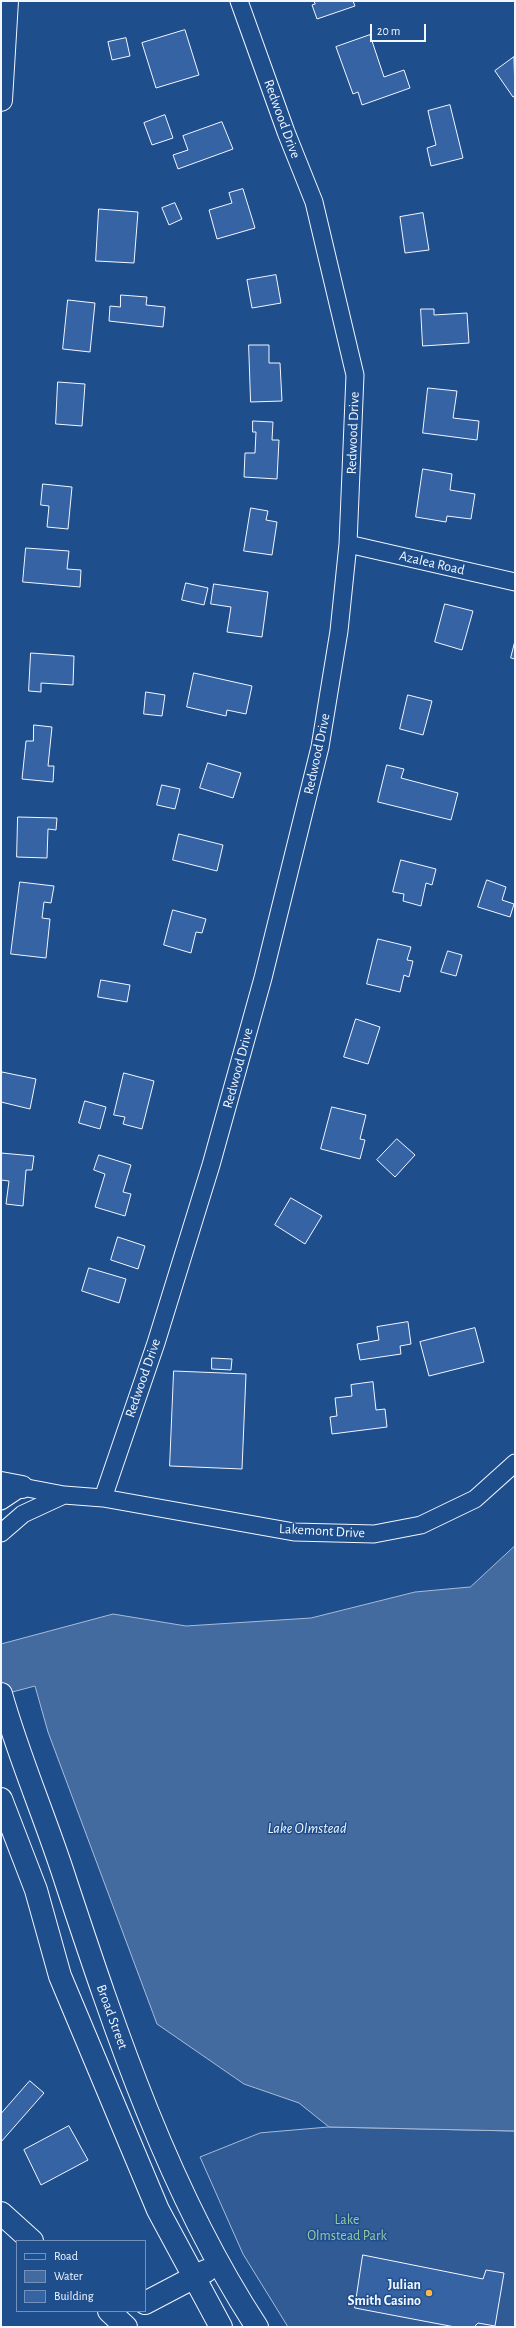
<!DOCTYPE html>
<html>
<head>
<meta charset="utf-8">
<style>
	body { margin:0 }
	#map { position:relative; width:516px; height:2328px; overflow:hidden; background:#1f4e8c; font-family:"Alegreya Sans",sans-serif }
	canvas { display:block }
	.frame { position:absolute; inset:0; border:2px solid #f2f6ff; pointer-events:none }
	.legend { position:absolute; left:16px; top:2240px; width:130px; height:72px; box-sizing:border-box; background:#1f4e8c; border:1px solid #7391ba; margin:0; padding:5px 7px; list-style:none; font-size:12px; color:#f2f6ff }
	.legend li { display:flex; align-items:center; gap:8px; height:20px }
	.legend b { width:20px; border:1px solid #7391ba }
	.scale { position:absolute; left:370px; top:24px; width:56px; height:18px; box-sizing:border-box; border:2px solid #f2f6ff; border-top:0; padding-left:5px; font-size:12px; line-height:14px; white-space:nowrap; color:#f2f6ff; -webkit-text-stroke:3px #1f4e8c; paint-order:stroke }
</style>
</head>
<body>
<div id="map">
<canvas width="516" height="2328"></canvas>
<div class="frame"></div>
<ul class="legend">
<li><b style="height:5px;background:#1f4e8c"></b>Road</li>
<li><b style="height:11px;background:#446ba0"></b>Water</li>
<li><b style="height:11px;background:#3563a3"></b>Building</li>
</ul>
<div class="scale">20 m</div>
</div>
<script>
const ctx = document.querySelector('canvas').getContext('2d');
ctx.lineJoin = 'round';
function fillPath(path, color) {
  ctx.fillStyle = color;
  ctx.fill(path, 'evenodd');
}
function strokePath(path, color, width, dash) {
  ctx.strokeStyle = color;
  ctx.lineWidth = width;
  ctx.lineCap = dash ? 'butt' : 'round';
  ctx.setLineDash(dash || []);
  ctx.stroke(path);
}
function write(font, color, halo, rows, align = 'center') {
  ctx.font = font + ' "Alegreya Sans",sans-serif';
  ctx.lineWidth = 3;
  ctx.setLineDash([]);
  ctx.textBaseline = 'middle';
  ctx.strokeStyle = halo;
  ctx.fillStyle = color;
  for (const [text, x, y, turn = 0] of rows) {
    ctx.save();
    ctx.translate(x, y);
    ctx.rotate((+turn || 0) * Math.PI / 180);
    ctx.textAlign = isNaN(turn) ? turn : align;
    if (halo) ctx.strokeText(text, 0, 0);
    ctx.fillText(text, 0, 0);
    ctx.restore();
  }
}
const built = new Path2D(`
	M 329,2127 L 515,2131 L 515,2327 L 288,2327 L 243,2254 L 200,2157 L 260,2133 Z`);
const water = new Path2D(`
	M 515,1546 L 515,2131 L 329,2127 L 299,2103 L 244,2084 L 157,2024 L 48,1732 L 35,1686 L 1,1695 L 1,1644 L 113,1614 L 186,1626 L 311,1618 L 415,1592 L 470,1587 Z`);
const building = new Path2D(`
	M 314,1 L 353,1 L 355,6 L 317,19 L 312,5 L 315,4 Z
	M 185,30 L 199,75 L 156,88 L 142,43 Z
	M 370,35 L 384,77 L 404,70 L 410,88 L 362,105 L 358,92 L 353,94 L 336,47 Z
	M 126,38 L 130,56 L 112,60 L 108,42 Z
	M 514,57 L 515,96 L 513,97 L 495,71 Z
	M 450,105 L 463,158 L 431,166 L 427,148 L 436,145 L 428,111 Z
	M 165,115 L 173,138 L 152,145 L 144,123 Z
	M 222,122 L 233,149 L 178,169 L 173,155 L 188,150 L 183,136 Z
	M 243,189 L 255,228 L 217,239 L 209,210 L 232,203 L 229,193 Z
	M 175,203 L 182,219 L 169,225 L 162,208 Z
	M 99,209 L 138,212 L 134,263 L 96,261 Z
	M 423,213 L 429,250 L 405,253 L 400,217 Z
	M 276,275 L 281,303 L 252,308 L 247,280 Z
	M 121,295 L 147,297 L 146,305 L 165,307 L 163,327 L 109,321 L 110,306 L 120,307 Z
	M 68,300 L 95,303 L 90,352 L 63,349 Z
	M 421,309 L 434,309 L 434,315 L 467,313 L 469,343 L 423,346 Z
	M 249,345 L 269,345 L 269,363 L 280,363 L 282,401 L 251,402 Z
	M 58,382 L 85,384 L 82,426 L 56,424 Z
	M 428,388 L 457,391 L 453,418 L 479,421 L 477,440 L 423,433 Z
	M 253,421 L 273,422 L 272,440 L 279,440 L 277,479 L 244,477 L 245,453 L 255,453 L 256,432 L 253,432 Z
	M 423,469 L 452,474 L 450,490 L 475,494 L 471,519 L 447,516 L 446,522 L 416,517 Z
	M 43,484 L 72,487 L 68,529 L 47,527 L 49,506 L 41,505 Z
	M 251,508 L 268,511 L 266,520 L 277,522 L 272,555 L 244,551 Z
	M 26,548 L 69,551 L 67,569 L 81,570 L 80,587 L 23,582 Z
	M 186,583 L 208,588 L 204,605 L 182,600 Z
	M 214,584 L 268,592 L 262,637 L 227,632 L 231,607 L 211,604 Z
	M 445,604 L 473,611 L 462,650 L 435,642 Z
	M 515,641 L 515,659 L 511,658 Z
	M 31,653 L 74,656 L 73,685 L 41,683 L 41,692 L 29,691 Z
	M 194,673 L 252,686 L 246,714 L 227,710 L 226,716 L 187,707 Z
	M 146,692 L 165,695 L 162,716 L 144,714 Z
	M 408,695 L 432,701 L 423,735 L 400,729 Z
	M 34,725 L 52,727 L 48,766 L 54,766 L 53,782 L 22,779 L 26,741 L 33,741 Z
	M 208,763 L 241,773 L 233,798 L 200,788 Z
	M 387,765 L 404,769 L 401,778 L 458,793 L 451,820 L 378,802 Z
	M 162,785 L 180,789 L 175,809 L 157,805 Z
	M 18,817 L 57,818 L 56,830 L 48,829 L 47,858 L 17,857 Z
	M 179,834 L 223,845 L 217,871 L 173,860 Z
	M 401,860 L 436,869 L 432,885 L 426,883 L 421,906 L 403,901 L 404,894 L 393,892 Z
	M 487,880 L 506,887 L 502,900 L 514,904 L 510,917 L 478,907 Z
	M 20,882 L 54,886 L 51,903 L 44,902 L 42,918 L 50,919 L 46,958 L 11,954 Z
	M 173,910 L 206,919 L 202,933 L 196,932 L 191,953 L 164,945 Z
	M 378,939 L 411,947 L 407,960 L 413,961 L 409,977 L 404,975 L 400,992 L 367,984 Z
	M 448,951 L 462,955 L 456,976 L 441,972 Z
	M 101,980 L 130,985 L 127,1002 L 98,997 Z
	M 356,1019 L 380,1027 L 368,1064 L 344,1057 Z
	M 2,1072 L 36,1079 L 30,1109 L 1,1102 Z
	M 124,1073 L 154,1081 L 142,1129 L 123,1124 L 125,1117 L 114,1115 Z
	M 85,1101 L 106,1107 L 100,1129 L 79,1123 Z
	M 332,1107 L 366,1115 L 360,1139 L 365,1140 L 360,1159 L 321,1149 Z
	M 397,1139 L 415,1155 L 395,1177 L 377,1160 Z
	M 1,1153 L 34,1156 L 32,1170 L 26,1170 L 23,1206 L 6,1204 L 9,1181 L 1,1180 Z
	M 99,1155 L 131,1165 L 123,1192 L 131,1194 L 125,1216 L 95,1207 L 105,1174 L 94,1170 Z
	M 291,1198 L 322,1216 L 305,1244 L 275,1225 Z
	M 118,1237 L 145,1246 L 138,1269 L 111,1260 Z
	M 89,1268 L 126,1279 L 119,1303 L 82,1291 Z
	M 408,1322 L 411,1344 L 400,1346 L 401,1354 L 360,1360 L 357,1344 L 379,1340 L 377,1327 Z
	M 475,1328 L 484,1362 L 429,1376 L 420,1342 Z
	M 212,1358 L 232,1359 L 231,1370 L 212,1369 Z
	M 174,1371 L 246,1374 L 242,1469 L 170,1466 Z
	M 373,1382 L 376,1410 L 385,1409 L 387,1427 L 332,1434 L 330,1417 L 337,1416 L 335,1398 L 352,1396 L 351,1385 Z
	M 30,2081 L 44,2093 L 1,2142 L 1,2114 Z
	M 69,2126 L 88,2160 L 41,2185 L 24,2150 Z
	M 363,2255 L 483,2279 L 486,2270 L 504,2273 L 495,2326 L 478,2323 L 474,2327 L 455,2327 L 355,2308 Z`);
const minor = new Path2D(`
	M 348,544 L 515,582
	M 103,1498 L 156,1343 L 211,1165 L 263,978 L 320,747 L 339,631 L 348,544 L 355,375 L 314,202 L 286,132 L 239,1
	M 1,1501 L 22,1487 L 64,1495 L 103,1498 L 294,1532 L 374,1534 L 421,1525 L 475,1499 L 515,1463
	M 1,1533 L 23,1514 L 64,1495`);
const secondary = new Path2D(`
	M 1,1694 C 19,1758 46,1819 66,1882 C 116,2033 169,2193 257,2327
	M 1,1799 L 36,1890 L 60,1976 L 158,2210 L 221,2327
	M 1,2213 L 32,2241
	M 145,2303 L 206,2271
	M 109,2311 L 126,2327`);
const primary = new Path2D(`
	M 1,100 L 7,1
	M 1,1483 L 22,1487`);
const markers = [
	[429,2293,4,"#ffb74d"]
];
const streetNames = [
	["Redwood Drive",282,119,70],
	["Redwood Drive",353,433,-88],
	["Azalea Road",432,563,13],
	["Redwood Drive",317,754,-78],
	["Redwood Drive",238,1068,-75],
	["Redwood Drive",143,1378,-71],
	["Lakemont Drive",322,1531,3],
	["Broad Street",112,2017,70]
];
const parkNames = [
	["Lake",347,2220],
	["Olmstead Park",347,2236]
];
const poiNames = [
	["Julian",421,2285],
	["Smith Casino",421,2301]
];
const waterNames = [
	["Lake Olmstead",307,1828]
];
fillPath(built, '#305b95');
strokePath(built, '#a8bbd7', 1);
fillPath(water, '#446ba0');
strokePath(water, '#a8bbd7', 1);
fillPath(building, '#3563a3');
strokePath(building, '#f2f6ff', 1);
strokePath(minor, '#f2f6ff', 19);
strokePath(secondary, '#f2f6ff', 24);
strokePath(primary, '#f2f6ff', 24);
strokePath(minor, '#1f4e8c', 17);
strokePath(secondary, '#1f4e8c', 22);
strokePath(primary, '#1f4e8c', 22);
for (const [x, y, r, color] of markers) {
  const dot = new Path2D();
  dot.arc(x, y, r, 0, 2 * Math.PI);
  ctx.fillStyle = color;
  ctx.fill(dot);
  strokePath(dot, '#1f4e8c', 1.5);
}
write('14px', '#f2f6ff', '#1f4e8c', streetNames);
write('14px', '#97c8a6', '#1f4e8c', parkNames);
write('bold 14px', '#f2f6ff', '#1f4e8c', poiNames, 'right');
write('italic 15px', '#f2f6ff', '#1f4e8c', waterNames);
</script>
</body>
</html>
